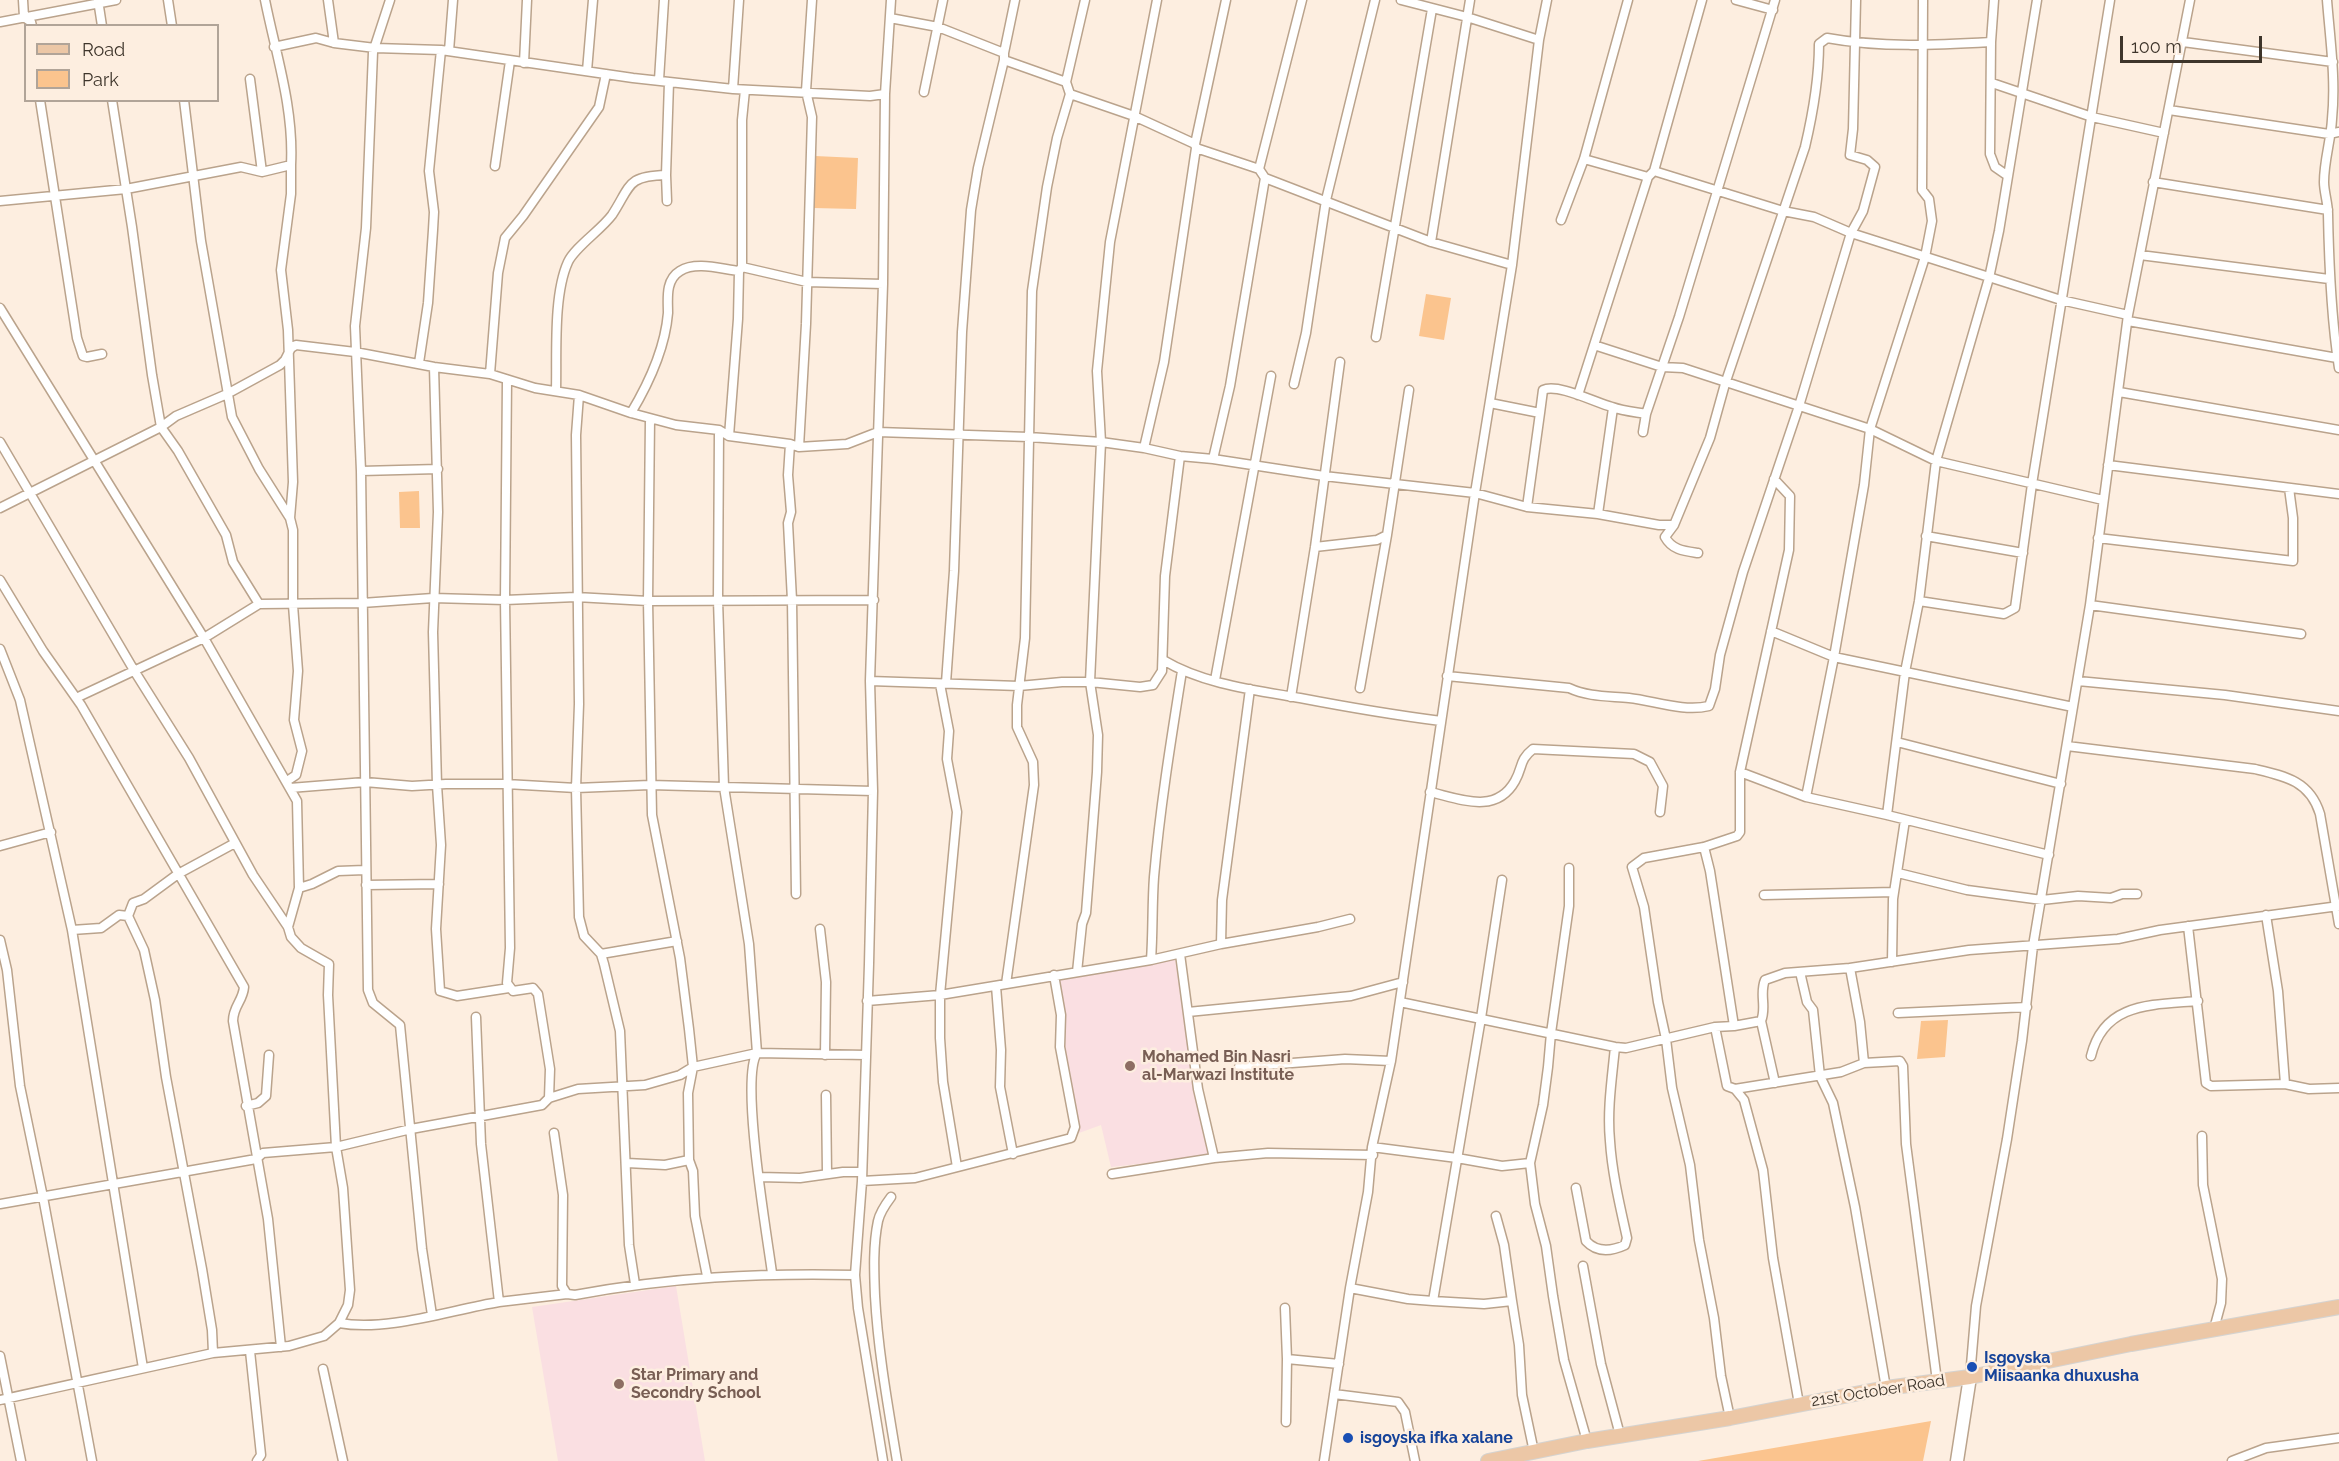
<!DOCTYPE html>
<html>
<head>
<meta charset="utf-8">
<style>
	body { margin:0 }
	#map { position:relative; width:2339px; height:1461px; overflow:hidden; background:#fdeee0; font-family:Raleway,sans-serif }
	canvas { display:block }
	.legend { position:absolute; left:24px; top:24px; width:195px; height:78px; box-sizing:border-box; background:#fdeee0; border:2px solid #b1a498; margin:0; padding:8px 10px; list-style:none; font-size:18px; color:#3e352b }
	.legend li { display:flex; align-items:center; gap:12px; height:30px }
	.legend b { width:30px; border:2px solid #b1a498 }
	.scale { position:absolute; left:2120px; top:36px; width:142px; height:27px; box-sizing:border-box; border:3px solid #3e352b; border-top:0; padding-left:8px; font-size:18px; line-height:21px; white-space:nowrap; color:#3e352b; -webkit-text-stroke:4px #fdeee0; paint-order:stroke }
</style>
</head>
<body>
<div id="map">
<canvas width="2339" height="1461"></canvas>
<ul class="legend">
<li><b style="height:8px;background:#ecc7a6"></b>Road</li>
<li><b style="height:16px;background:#fbc48e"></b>Park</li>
</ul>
<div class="scale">100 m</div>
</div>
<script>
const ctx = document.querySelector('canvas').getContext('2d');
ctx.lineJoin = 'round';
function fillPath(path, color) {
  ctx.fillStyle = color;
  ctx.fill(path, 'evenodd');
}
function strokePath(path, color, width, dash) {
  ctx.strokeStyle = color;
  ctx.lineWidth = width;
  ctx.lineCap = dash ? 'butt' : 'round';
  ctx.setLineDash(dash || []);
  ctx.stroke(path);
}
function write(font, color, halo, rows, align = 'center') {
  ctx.font = font + ' Raleway,sans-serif';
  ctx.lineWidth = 5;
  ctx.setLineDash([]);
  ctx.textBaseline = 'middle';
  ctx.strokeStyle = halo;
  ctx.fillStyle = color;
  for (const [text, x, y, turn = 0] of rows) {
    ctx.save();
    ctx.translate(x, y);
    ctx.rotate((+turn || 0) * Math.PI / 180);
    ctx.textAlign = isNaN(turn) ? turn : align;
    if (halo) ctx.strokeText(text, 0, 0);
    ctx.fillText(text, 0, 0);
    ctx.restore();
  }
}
const education = new Path2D(`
	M 1175,959 L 1197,1096 L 1210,1156 L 1111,1167 L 1101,1125 L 1079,1133 L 1062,1035 L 1057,978 Z
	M 676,1286 L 705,1461 L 558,1461 L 532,1307 Z`);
const green = new Path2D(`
	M 815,156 L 858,158 L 856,209 L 813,208 Z
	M 1426,294 L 1451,298 L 1444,340 L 1419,336 Z
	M 419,491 L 420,528 L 400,528 L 399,492 Z
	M 1948,1020 L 1945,1057 L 1917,1059 L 1921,1021 Z
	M 1931,1421 L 1923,1461 L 1698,1461 Z`);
const street = new Path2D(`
	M 23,0 L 24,17 L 31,22 L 32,26
	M 98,0 L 102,26
	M 168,0 L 172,26
	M 328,0 L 334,43
	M 390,0 L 373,52 L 366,228 L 355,326 L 361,471 L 368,990 L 373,1003 L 400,1025 L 422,1249 L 432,1315
	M 1401,0 L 1467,17 L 1539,40
	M 1736,0 L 1773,10
	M 1994,0 L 1991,42 L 1990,154 L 1995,167 L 2008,176
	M 2327,0 C 2330,39 2336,79 2332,119 C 2331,140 2324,160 2324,182 C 2324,192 2328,203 2328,214 C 2329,266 2331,317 2339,368
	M 890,18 L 938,27 L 1004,53 L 1004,60 L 1066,82 L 1070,94 L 1134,116 L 1195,144 L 1196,148 L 1259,169 L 1265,178 L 1431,242 L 1512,265
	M 0,22 L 116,0
	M 2183,42 L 2333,62
	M 274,47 L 316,38 L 334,43 L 375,48 L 441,50 L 633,78 L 733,89 L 870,96 L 885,94
	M 449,51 L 453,0
	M 1004,53 L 1015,0
	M 524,63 L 527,0
	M 587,71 L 593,0
	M 250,79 L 262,172
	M 659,80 L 664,0
	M 1066,82 L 1085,0
	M 1992,83 L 2092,117 L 2164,133
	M 733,89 L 739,0
	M 924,92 L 943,0
	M 40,100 L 77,338 L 83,356 L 87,357 L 102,354
	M 112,100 L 132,227 L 152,375 L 161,427 L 178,451 L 226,535 L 233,562 L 259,604
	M 184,100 L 201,241 L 232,417 L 259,469 L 290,518
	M 2169,110 L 2329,134 L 2339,132
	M 1195,144 L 1226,0
	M 1584,159 L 1648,177
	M 495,166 L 510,61
	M 1259,169 L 1302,0
	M 1654,171 L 1783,211 L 1814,217 L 1851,233 L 2061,300 L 2128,315
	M 2153,182 L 2328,210
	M 0,201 L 126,189 L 241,167 L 262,172 L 291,165 C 294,108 276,55 265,0
	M 667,201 L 666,175 L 669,82
	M 1561,220 L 1584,159 L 1628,0
	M 1431,242 L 1470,0
	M 2140,255 L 2329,279
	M 742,267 L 807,282 L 883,284
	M 0,308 L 204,638 L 297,801 L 299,888 L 288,927
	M 2128,321 L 2337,358
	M 1376,337 L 1432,9
	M 1594,345 L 1662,367 L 1683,368 L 1870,429 L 1936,461 L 2103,500
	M 419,363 L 428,303 L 433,230 L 434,212 L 429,171 L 441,50
	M 434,367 L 438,512 L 433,632 L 437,785 L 441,845 L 436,929 L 440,991 L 457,996 L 509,988
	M 490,374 L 498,273 L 505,238 L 523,216 L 599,107 L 606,74
	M 507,380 L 505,600 L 510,948 L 507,983 L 513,991 L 533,988 L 538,994 L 550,1069 L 549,1098
	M 1294,384 L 1306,333 L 1326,200 L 1375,0
	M 556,391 C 557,354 553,295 568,262 C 575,247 601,230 612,215 C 631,186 626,176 666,175
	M 2119,392 L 2339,430
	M 579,395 L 576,435 L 579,704 L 576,788 L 579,917 L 584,936 L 601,954 L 604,964 L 620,1031 L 629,1245 L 635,1284
	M 1578,395 L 1648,177 L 1654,171 L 1702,0
	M 1490,403 L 1540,413 L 1543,390 C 1558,383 1596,403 1612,407 C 1623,411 1635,412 1646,414
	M 631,413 C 649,383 665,349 668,313 C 668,299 665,280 680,271 C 696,261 721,269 739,271
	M 650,419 L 648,601 L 652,815 L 680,958 L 689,1029 L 693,1067 L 688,1093 L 689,1160 L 693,1171 L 695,1216 L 707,1276
	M 719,430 L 718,600 L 724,787 L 749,944 L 757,1053 C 740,1079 767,1235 772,1273
	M 1643,432 L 1646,414 L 1679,317 L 1775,0
	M 729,436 L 738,319 L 739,271 L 742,267 L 742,120 L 745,90
	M 0,442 L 135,672 L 189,758 L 253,875 L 288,927 L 291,937 L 301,948 L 329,964 L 328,995 L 336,1147 L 343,1188 L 350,1290 L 348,1305 L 339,1323 L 324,1336 L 289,1346 L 213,1353 L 0,1400
	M 790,444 L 788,475 L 791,512 L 788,523 L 792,600 L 796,894
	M 799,447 L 806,324 L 812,117 L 806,91 L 812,0
	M 1144,448 L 1164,362 L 1196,148
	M 1213,459 L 1230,386 L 1265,178
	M 2108,465 L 2339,494
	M 361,471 L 438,469
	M 1527,507 L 1540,413
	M 0,508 L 161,427 L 176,416 L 227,394 L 280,365 L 285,360 L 291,348 L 296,345 L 355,352 L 434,367 L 490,374 L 535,388 L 579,395 L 631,413 L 676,425 L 719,430 L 729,436 L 790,444 L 799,447 L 847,444 L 878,432 L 1029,437 L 1101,442 L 1144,448 L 1180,456 L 1213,459 L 1324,476 L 1475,493 L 1527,507 L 1598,514 L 1659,525 L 1674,525 L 1710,438 L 1725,384 L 1805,147 C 1813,113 1819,79 1819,44 L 1827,38 C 1881,48 1936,45 1991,42
	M 1598,514 L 1613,408
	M 1674,525 L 1665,537 C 1672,550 1684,551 1698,553
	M 1926,536 L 2023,553
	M 2098,538 L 2293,561 L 2293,518 L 2289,488
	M 1315,547 L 1377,540 L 1387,535 L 1409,390
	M 0,580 L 43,651 L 81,705 L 244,987 C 243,1001 233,1006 233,1021 L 268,1219 L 281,1347
	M 1919,601 L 2004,614 L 2015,608 L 2032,484 L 2110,0
	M 2090,605 L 2301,634
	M 1771,631 L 1834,657 L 2073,707
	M 0,649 L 20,700 L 72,930 L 143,1368
	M 1163,660 C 1203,684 1254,690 1300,698 C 1347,707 1394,715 1441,721
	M 1447,676 L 1569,688 C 1588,697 1609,696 1629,698 C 1655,701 1683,712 1709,706 L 1715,689 L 1720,655 L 1743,572 L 1799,406 L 1851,233 L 1863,211 L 1875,167 L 1867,160 L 1850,155 L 1853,129 L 1856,0
	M 1215,680 L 1271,376
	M 870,681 L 1019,686 L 1062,682 L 1090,682 L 1140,687 L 1153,685 L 1162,671 L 1165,576 L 1180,456
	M 2078,681 L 2225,695 L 2339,711
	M 946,683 L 954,571 L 962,332 L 971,210 L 978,168 L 1004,60
	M 940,684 L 949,731 L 947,759 L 957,812 L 940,995 L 940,1038 L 943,1082 L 957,1167
	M 1360,688 L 1387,535
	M 1291,697 L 1315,547 L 1340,362
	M 76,698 L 204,638 L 259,604 L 362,603 L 433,598 L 505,600 L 576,597 L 648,601 L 874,600
	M 1897,742 L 2061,784
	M 2067,746 L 2255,769 C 2285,776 2310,781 2320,814 L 2339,924
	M 1740,772 L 1806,797 L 1887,815 L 2049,855
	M 287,781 L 296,775 L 302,751 L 294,720 L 298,671 L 293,605 L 293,530 L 290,518 L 293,482 L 288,330 L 281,270 L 291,194 L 291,165
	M 290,788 L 365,782 L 412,786 L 446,784 L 506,784 L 576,788 L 650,785 L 873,791
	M 1430,792 C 1460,799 1496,815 1515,781 C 1523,767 1519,760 1533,749 L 1634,754 L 1650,762 L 1663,786 L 1660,812
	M 1806,797 L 1834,657 L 1864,485 L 1870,429 L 1925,257 L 1932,221 L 1929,199 L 1922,190 L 1923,0
	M 1887,815 L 1905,672 L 1919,601 L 1936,461 L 1989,278 L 1999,231 L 2037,0
	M 0,846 L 51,832
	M 1898,873 L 1967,890 L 2042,900 L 2078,896 L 2111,898 L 2122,894 L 2137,894
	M 366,885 L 439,884
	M 299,888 L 312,884 L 338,871 L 365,870
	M 1764,895 L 1894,892
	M 2266,915 L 2278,991 L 2285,1084
	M 128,916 L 144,950 L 155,1000 L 166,1077 L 202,1269 L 212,1330 L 213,1353
	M 2188,926 L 2206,1083 L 2211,1086 L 2285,1084 L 2309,1089 L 2339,1088
	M 820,929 L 826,982 L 825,1055
	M 72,930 L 101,928 L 119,915 L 128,916 L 133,903 L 144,899 L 178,874 L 235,843
	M 0,940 L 7,970 L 20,1086 L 43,1197 L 92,1461
	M 1221,944 L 1222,900 L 1250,689
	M 601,954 L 677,941
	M 1180,954 L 1198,1089 L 1214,1158
	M 1151,960 C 1153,933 1152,905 1154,877 C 1160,808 1171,740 1182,671
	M 1892,962 L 1893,899 L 1905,820
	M 1850,968 L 1860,1022 L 1864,1063
	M 1077,972 L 1082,924 L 1086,913 L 1097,772 L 1098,735 L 1090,682 L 1101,442 L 1097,371 L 1110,242 L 1157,0
	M 1800,972 L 1807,1002 L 1813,1010 L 1820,1076 L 1833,1103 L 1855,1207 L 1886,1388
	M 1006,984 L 1034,785 L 1033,762 L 1017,727 L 1017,705 L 1025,638 L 1032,291 L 1047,187 L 1057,138 L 1070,94
	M 996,986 L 1001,1050 L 1000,1087 L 1013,1154
	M 867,1001 L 940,995 L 1151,960 L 1221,944 L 1318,927 L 1350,919
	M 1400,1002 L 1615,1047 L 1626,1048 L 1715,1027 L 1734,1026 L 1710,871 L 1704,847
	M 1188,1012 L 1351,996 L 1403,982
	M 1898,1013 L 2027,1007
	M 1734,1026 L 1761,1021
	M 1715,1027 L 1727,1086 L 1735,1089 L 1744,1100 L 1763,1170 L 1773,1258 L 1799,1404
	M 2091,1056 C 2104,1002 2152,1005 2198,1001
	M 1239,1067 L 1345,1059 L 1391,1061
	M 1775,1083 L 1761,1021 C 1767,1007 1759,994 1765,980 L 1785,973 L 1850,968 L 1969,950 L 2118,939 L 2160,930 L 2339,906
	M 1735,1089 L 1841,1072 L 1864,1063 L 1900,1061 L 1903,1066 L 1906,1144 L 1937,1381
	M 826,1095 L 827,1173
	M 246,1106 L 258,1103 L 266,1096 L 269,1055
	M 554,1133 L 563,1195 L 562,1286 L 567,1294 L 575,1295 C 671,1277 758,1273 855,1275
	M 2202,1136 L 2203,1185 L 2222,1279 L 2221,1303 L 2214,1329
	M 1372,1147 L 1457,1158 L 1502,1166 L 1530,1163 L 1543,1105 L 1548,1067 L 1551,1033 L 1569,906 L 1569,868
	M 627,1163 L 665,1165 L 689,1160
	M 1530,1163 L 1535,1204 L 1546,1246 L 1553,1296 L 1564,1360 L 1587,1441
	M 1112,1174 L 1214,1158 L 1268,1153 L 1373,1155
	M 759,1177 L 800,1178 L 843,1172 L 862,1172
	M 862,1181 L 915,1178 L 1071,1138 L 1075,1127 L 1060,1047 L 1061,1015 L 1054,975
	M 1576,1188 L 1586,1241 C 1597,1253 1612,1251 1625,1245 L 1627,1238 C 1620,1206 1612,1173 1610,1141 C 1607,1110 1612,1078 1615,1047
	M 891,1197 C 885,1205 880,1212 878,1221 C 873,1245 874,1271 875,1296 C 878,1351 888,1406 897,1461
	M 0,1204 L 256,1159 L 263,1153 L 336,1147 L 411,1129 L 542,1105 L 549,1098 L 578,1089 L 645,1085 L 680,1075 L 693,1067 L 757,1053 L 866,1055
	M 1496,1216 L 1504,1245 L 1512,1301
	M 1583,1266 L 1601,1364 L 1620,1435
	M 1350,1288 L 1408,1299 L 1433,1301 L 1481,1018 L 1502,880
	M 1433,1301 L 1484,1304 L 1512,1301 L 1519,1345 L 1522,1395 L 1534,1452
	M 499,1302 L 567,1294
	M 1285,1308 L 1287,1359 L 1286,1422
	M 339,1323 C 387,1332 450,1310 499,1302 L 481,1144 L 476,1017
	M 250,1351 L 261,1455 L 257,1461
	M 0,1356 L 21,1461
	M 1287,1359 L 1339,1364
	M 323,1369 L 343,1461
	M 1970,1377 L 1976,1306 L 2007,1139 L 2022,1041 L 2033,946 L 2090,605 L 2128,315 L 2190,0
	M 1334,1394 L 1398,1402 L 1405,1412 L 1415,1461
	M 1730,1418 L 1721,1376 L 1714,1318 L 1699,1240 L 1690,1165 L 1672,1088 L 1666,1039 L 1658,1002 L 1644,907 L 1632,867 L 1644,858 L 1704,847 L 1737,836 L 1740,832 L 1740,772 L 1789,550 L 1790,496 L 1774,479
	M 883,1461 L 858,1308 L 855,1275 L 862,1181 L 869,964 L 873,791 L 870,681 L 883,284 L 885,94 L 891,0
	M 1324,1461 L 1350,1288 L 1368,1192 L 1372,1147 L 1391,1061 L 1475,493 L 1512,265 L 1539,40 L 1547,0
	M 2232,1461 L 2266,1448 L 2339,1438`);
const secondary = new Path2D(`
	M 1957,1461 L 1970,1377`);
const primary = new Path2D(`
	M 1488,1461 L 1587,1441 L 1730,1418 L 1886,1388 L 1970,1377 L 2131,1344 L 2339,1307`);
const markers = [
	[1130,1066,6,"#8d6e63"],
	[1972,1367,6,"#1a4fb4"],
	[619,1384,6,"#8d6e63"],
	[1348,1438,6,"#1a4fb4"]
];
const educationNames = [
	["Mohamed Bin Nasri",1142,1057],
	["al-Marwazi Institute",1142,1075],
	["Star Primary and",631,1375],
	["Secondry School",631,1393]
];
const transitNames = [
	["Isgoyska",1984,1358],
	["Miisaanka dhuxusha",1984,1376],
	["isgoyska ifka xalane",1360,1438]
];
const streetNames = [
	["21st October Road",1878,1391,-9]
];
fillPath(education, '#fadfe2');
fillPath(green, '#fbc48e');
strokePath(street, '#baa38c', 11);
strokePath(secondary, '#baa38c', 15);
strokePath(primary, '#d5d3d0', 16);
strokePath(street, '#fff', 8);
strokePath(secondary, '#fff', 12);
strokePath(primary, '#ecc7a6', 14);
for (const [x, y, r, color] of markers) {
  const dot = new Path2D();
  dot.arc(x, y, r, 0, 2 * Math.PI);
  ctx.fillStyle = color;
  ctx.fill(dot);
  strokePath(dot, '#fdeee0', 2);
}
write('bold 16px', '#785e54', '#fdeee0', educationNames, 'left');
write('bold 16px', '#164399', '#fdeee0', transitNames, 'left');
write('16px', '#3e352b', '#fdeee0', streetNames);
</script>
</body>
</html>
